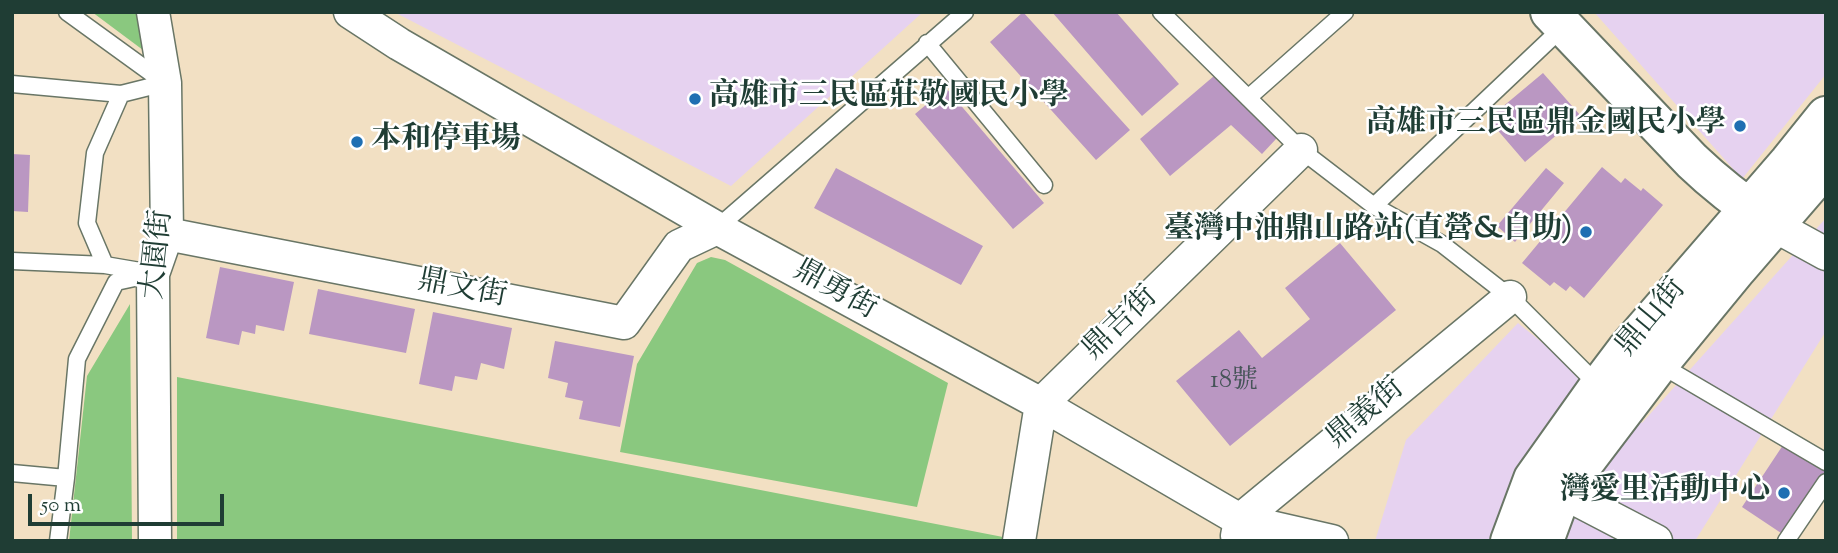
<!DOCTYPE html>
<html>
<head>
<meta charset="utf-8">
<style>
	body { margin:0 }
	#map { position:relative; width:1838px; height:553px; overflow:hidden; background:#f2e0c3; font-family:"Sorts Mill Goudy",serif }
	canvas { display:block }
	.frame { position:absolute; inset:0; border:14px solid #1f3d34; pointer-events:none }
	.scale { position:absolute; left:28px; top:494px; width:196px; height:32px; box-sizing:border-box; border:4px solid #1f3d34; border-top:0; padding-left:9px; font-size:21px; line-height:24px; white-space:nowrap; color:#1f3d34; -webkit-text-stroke:5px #fff; paint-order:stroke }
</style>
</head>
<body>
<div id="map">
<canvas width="1838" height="553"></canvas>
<div class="frame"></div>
<div class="scale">50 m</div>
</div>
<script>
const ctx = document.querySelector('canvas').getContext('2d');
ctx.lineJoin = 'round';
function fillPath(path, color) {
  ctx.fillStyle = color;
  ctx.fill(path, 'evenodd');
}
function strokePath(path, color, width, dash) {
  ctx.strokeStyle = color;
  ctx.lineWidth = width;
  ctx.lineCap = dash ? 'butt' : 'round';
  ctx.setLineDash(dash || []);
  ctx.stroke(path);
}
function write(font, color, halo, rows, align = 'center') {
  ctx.font = font + ' "Sorts Mill Goudy","Noto Serif TC",serif';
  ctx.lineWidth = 5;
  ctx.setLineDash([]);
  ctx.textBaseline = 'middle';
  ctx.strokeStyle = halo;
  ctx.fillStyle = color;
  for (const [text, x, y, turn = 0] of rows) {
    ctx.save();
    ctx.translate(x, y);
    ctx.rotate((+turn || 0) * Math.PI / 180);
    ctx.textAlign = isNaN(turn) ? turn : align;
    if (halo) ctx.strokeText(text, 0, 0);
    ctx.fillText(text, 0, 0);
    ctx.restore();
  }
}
const built = new Path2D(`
	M 394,12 L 923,12 L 731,186 Z
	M 1594,12 L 1826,12 L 1826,74 L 1742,179 Z
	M 1826,218 L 1826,331 L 1695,541 L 1375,541 L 1406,440 L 1518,323 L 1642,423 Z`);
const green = new Path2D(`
	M 92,12 L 144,12 L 151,56 Z
	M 711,257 L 725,260 L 948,383 L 917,507 L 620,452 L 637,364 L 697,263 Z
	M 130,304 L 132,541 L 69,541 L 87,376 Z
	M 177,377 L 1003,537 L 1003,541 L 177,541 Z`);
const building = new Path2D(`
	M 1023,12 L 1130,130 L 1096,160 L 990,42 Z
	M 1052,12 L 1116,12 L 1179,84 L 1142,116 Z
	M 1221,70 L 1277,130 L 1276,139 L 1262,154 L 1231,125 L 1170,176 L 1140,139 Z
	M 1543,73 L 1580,115 L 1525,162 L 1488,119 Z
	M 946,88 L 1044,203 L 1013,229 L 915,114 Z
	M 12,154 L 30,155 L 28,212 L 12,211 Z
	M 1602,167 L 1621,183 L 1625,178 L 1641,191 L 1643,188 L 1663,205 L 1584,298 L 1570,286 L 1566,291 L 1554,282 L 1550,286 L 1522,263 Z
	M 836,168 L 983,246 L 961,285 L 814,208 Z
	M 1546,168 L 1564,183 L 1515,242 L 1497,226 Z
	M 1340,243 L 1396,310 L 1230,446 L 1176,381 L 1239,330 L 1262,358 L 1310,319 L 1285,288 Z
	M 220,267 L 294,282 L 284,331 L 256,325 L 255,334 L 242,331 L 239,345 L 206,338 Z
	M 318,289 L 415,309 L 406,353 L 309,334 Z
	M 433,312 L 512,328 L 504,369 L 481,363 L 477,380 L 455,376 L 452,391 L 419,384 Z
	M 555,341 L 634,356 L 620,427 L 579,419 L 583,401 L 565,397 L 568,383 L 548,378 Z
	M 1787,439 L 1826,464 L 1826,479 L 1787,537 L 1742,507 Z`);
const lane = new Path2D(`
	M 67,12 L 165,83 L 121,94 L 95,153 L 87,223 L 105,265
	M 1161,12 L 1301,150 L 1374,206 L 1442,244 L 1510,297 L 1599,386
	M 927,43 L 1044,185
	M 12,84 L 121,94
	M 1248,98 L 1345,12
	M 1374,206 L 1563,27
	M 717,228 L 965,12
	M 12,261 L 105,265 L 146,272
	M 1659,364 L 1826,462
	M 12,473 L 66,478
	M 58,541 L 66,478 L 77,359 L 116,282 L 153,274
	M 1786,541 L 1826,482`);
const street = new Path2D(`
	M 153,12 L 165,83 L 167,234 L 153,274 L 155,541
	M 350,12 L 399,44 L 717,228 L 1041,404 L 1240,520 L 1332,541
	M 1775,226 L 1826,254
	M 167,234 L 624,323 L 679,246 L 717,228
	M 1562,492 L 1656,541
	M 1237,536 L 1240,520 L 1510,297
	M 1019,541 L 1041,404 L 1301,150`);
const secondary = new Path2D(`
	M 1550,12 L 1692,161 C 1716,184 1742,204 1770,223
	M 1510,541 L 1533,479 L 1599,386 L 1627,349 L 1789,162 L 1826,116
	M 1544,541 L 1562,492 L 1659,364 L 1737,269 L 1826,166`);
const markers = [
	[695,99,7,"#1f6fb2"],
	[1740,126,7,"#1f6fb2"],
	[357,142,7,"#1f6fb2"],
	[1586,232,7,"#1f6fb2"],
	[1784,493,7,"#1f6fb2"]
];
const numberNames = [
	["18號",1234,383]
];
const poiNames = [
	["高雄市三民區莊敬國民小學",709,99,"left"],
	["高雄市三民區鼎金國民小學",1726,126],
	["本和停車場",371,142,"left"],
	["臺灣中油鼎山路站(直營&自助)",1572,232],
	["灣愛里活動中心",1770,493]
];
const streetNames = [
	["大園街",160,255,-84],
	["鼎文街",462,291,11],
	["鼎勇街",834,292,29],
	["鼎山街",1653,319,-50],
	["鼎吉街",1122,325,-44],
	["鼎義街",1367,415,-40]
];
fillPath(built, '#e6d2f0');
fillPath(green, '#8ac87f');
fillPath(building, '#ba97c2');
strokePath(lane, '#697666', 19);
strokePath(street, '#697666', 35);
strokePath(secondary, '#697666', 42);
strokePath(lane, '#fff', 16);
strokePath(street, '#fff', 32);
strokePath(secondary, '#fff', 38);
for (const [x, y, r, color] of markers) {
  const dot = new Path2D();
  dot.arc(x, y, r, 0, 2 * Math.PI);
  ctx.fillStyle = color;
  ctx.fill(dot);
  strokePath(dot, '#fff', 2.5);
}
write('26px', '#465458', null, numberNames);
write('bold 30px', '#1f3d34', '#fff', poiNames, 'right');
write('30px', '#1f3d34', '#fff', streetNames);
</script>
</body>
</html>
